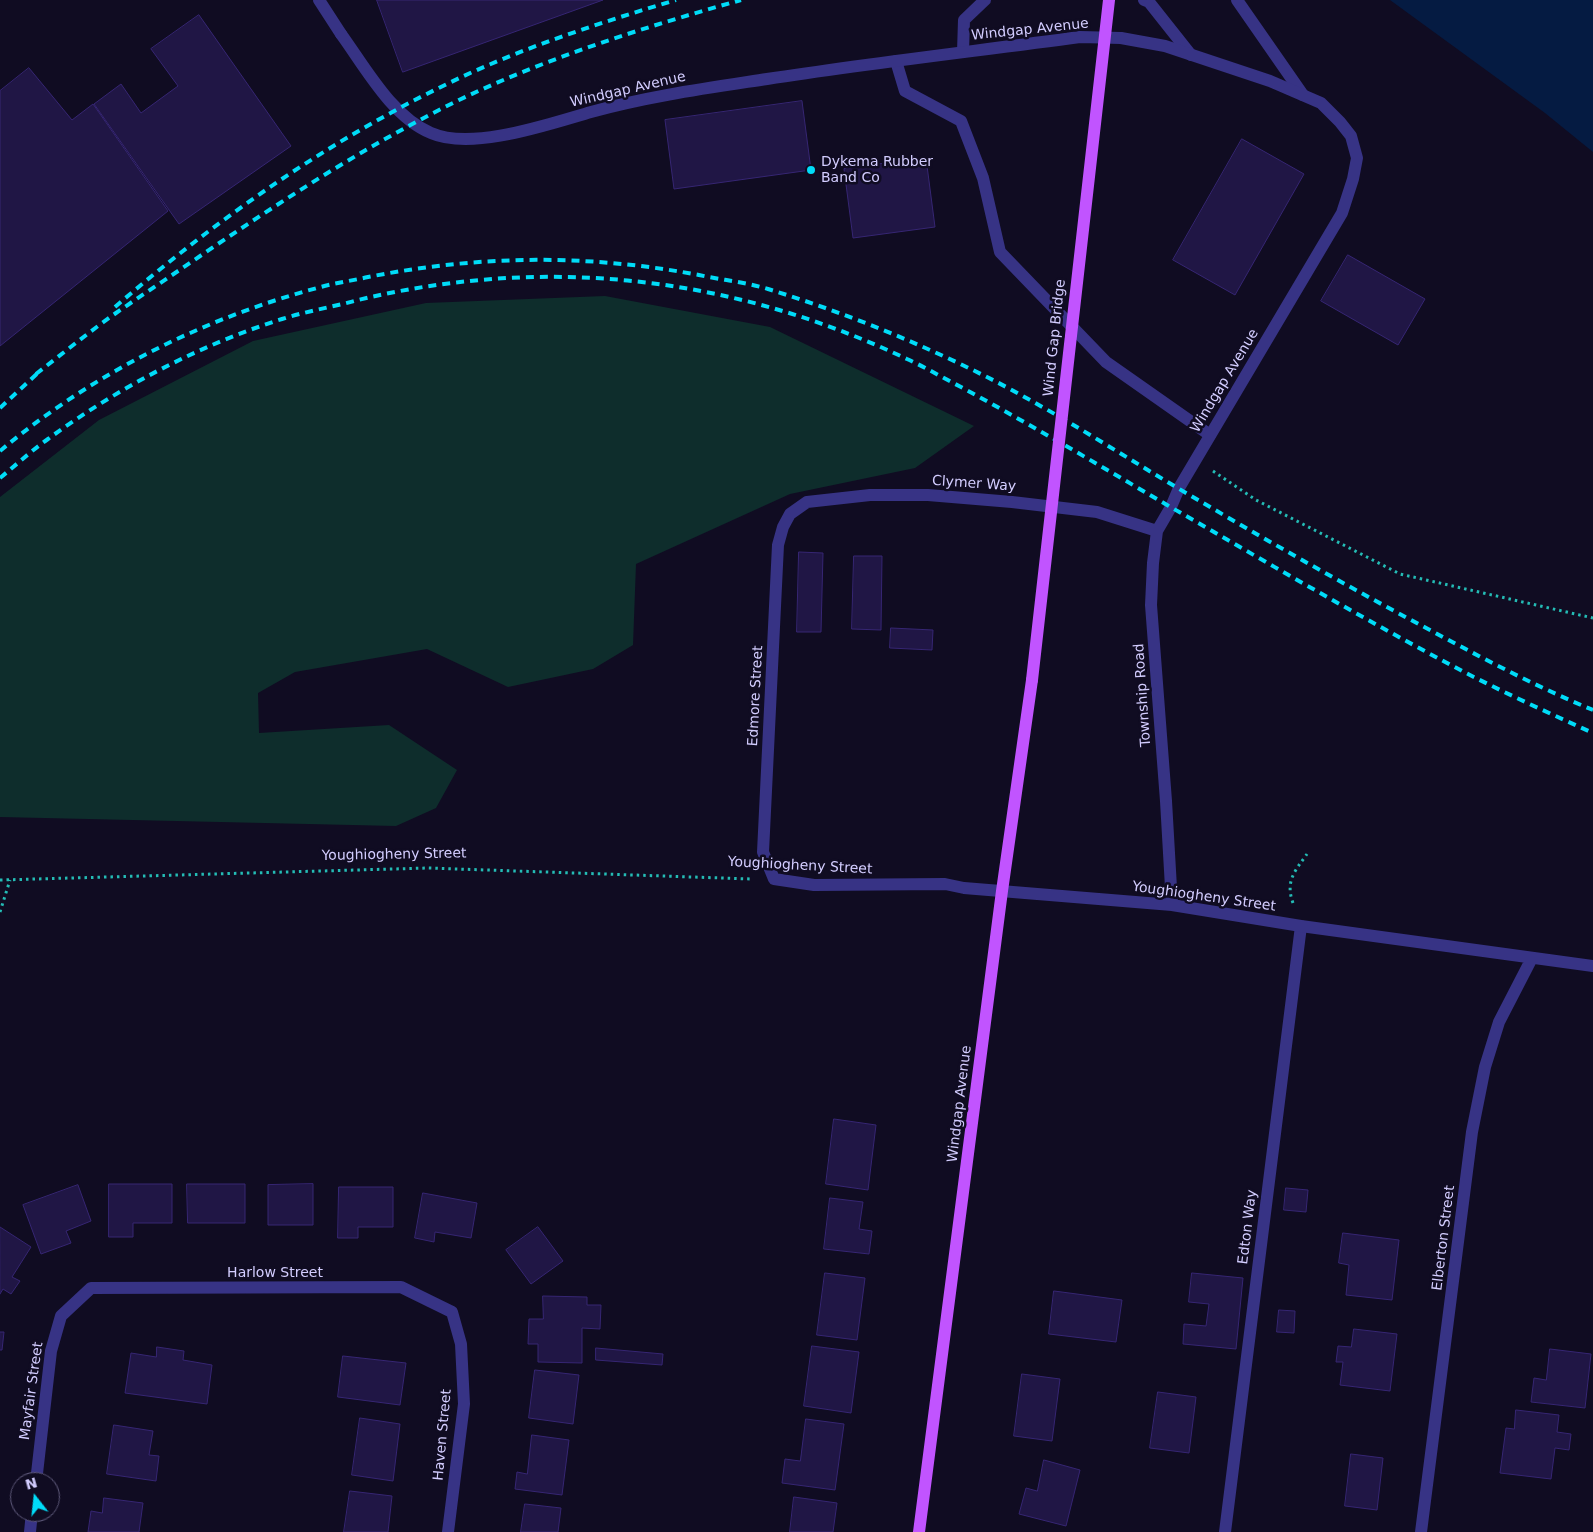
<!DOCTYPE html>
<html>
<head>
<meta charset="utf-8">
<style>
	body { margin:0 }
	#map { position:relative; width:1593px; height:1532px; overflow:hidden; background:#100c22; font-family:"DejaVu Sans",sans-serif }
	canvas { display:block }
	.north { position:absolute; left:10px; top:1472px; width:50px; height:50px; box-sizing:border-box; background:#100c22; border:1px solid #5e597a; border-radius:50%; rotate:344deg; font-size:14px; font-weight:700; line-height:20px; text-align:center; color:#d3cdff }
	.north::after { content:''; display:block; margin:auto; width:18px; height:22px; background:#00dcf8; clip-path:polygon(50% 0,100% 100%,50% 72%,0 100%) }
</style>
</head>
<body>
<div id="map">
<canvas width="1593" height="1532"></canvas>
<div class="north">N</div>
</div>
<script>
const ctx = document.querySelector('canvas').getContext('2d');
ctx.lineJoin = 'round';
function fillPath(path, color) {
  ctx.fillStyle = color;
  ctx.fill(path, 'evenodd');
}
function strokePath(path, color, width, dash) {
  ctx.strokeStyle = color;
  ctx.lineWidth = width;
  ctx.lineCap = dash ? 'butt' : 'round';
  ctx.setLineDash(dash || []);
  ctx.stroke(path);
}
function write(font, color, halo, rows, align = 'center') {
  ctx.font = font + ' "DejaVu Sans",sans-serif';
  ctx.lineWidth = 5;
  ctx.setLineDash([]);
  ctx.textBaseline = 'middle';
  ctx.strokeStyle = halo;
  ctx.fillStyle = color;
  for (const [text, x, y, turn = 0] of rows) {
    ctx.save();
    ctx.translate(x, y);
    ctx.rotate((+turn || 0) * Math.PI / 180);
    ctx.textAlign = isNaN(turn) ? turn : align;
    if (halo) ctx.strokeText(text, 0, 0);
    ctx.fillText(text, 0, 0);
    ctx.restore();
  }
}
const green = new Path2D(`
	M 605,296 L 770,327 L 974,426 L 915,468 L 790,494 L 636,564 L 633,645 L 593,669 L 508,687 L 427,649 L 295,672 L 258,693 L 259,733 L 389,725 L 457,770 L 436,808 L 396,826 L 0,817 L 0,497 L 99,420 L 253,341 L 426,303 Z`);
const water = new Path2D(`
	M 1390,0 L 1593,0 L 1593,152 L 1545,113 Z`);
const building = new Path2D(`
	M 377,0 L 603,0 L 403,72 Z
	M 199,15 L 291,146 L 179,224 L 94,104 L 121,84 L 141,113 L 178,86 L 151,49 Z
	M 29,68 L 72,120 L 93,104 L 168,211 L 0,346 L 0,91 Z
	M 802,101 L 811,170 L 674,189 L 665,120 Z
	M 1242,139 L 1304,174 L 1235,295 L 1173,260 Z
	M 926,158 L 935,227 L 853,238 L 844,169 Z
	M 1348,255 L 1425,299 L 1398,345 L 1321,301 Z
	M 799,552 L 823,553 L 821,632 L 797,632 Z
	M 854,556 L 882,556 L 881,630 L 852,629 Z
	M 891,628 L 933,630 L 932,650 L 890,648 Z
	M 834,1119 L 876,1125 L 868,1190 L 826,1184 Z
	M 109,1184 L 172,1184 L 172,1223 L 133,1223 L 133,1237 L 109,1237 Z
	M 187,1184 L 245,1184 L 245,1223 L 188,1223 Z
	M 313,1184 L 313,1225 L 268,1225 L 268,1185 Z
	M 78,1185 L 91,1221 L 66,1231 L 71,1243 L 41,1254 L 23,1205 Z
	M 339,1187 L 393,1187 L 393,1227 L 358,1227 L 358,1238 L 338,1238 Z
	M 1286,1188 L 1308,1190 L 1306,1212 L 1284,1210 Z
	M 423,1193 L 477,1203 L 471,1238 L 435,1232 L 434,1242 L 415,1238 Z
	M 830,1198 L 863,1202 L 859,1229 L 872,1231 L 869,1254 L 824,1249 Z
	M 0,1227 L 31,1247 L 12,1277 L 20,1281 L 11,1294 L 3,1289 L 0,1294 Z
	M 538,1227 L 563,1261 L 531,1284 L 506,1250 Z
	M 1343,1233 L 1399,1240 L 1392,1300 L 1346,1295 L 1349,1265 L 1339,1263 Z
	M 825,1273 L 865,1278 L 857,1340 L 817,1335 Z
	M 1192,1273 L 1243,1278 L 1236,1349 L 1183,1344 L 1184,1324 L 1206,1326 L 1209,1304 L 1189,1302 Z
	M 1054,1291 L 1122,1300 L 1116,1342 L 1049,1334 Z
	M 543,1296 L 587,1297 L 587,1305 L 601,1305 L 600,1329 L 582,1328 L 582,1363 L 538,1362 L 538,1344 L 528,1344 L 529,1319 L 543,1319 Z
	M 1279,1310 L 1295,1311 L 1294,1333 L 1277,1332 Z
	M 1354,1329 L 1397,1334 L 1390,1391 L 1340,1385 L 1343,1362 L 1336,1362 L 1338,1346 L 1351,1347 Z
	M 0,1332 L 4,1332 L 2,1350 L 0,1350 Z
	M 812,1346 L 859,1352 L 851,1413 L 804,1406 Z
	M 157,1347 L 184,1351 L 183,1360 L 212,1365 L 207,1404 L 125,1393 L 131,1353 L 156,1357 Z
	M 596,1348 L 663,1354 L 662,1365 L 596,1360 Z
	M 1550,1349 L 1591,1354 L 1585,1408 L 1531,1402 L 1534,1378 L 1546,1380 Z
	M 343,1356 L 406,1363 L 400,1405 L 338,1397 Z
	M 535,1370 L 579,1375 L 573,1424 L 529,1418 Z
	M 1022,1374 L 1060,1379 L 1052,1441 L 1014,1436 Z
	M 1158,1392 L 1196,1397 L 1189,1453 L 1150,1448 Z
	M 1516,1410 L 1559,1415 L 1557,1432 L 1571,1434 L 1569,1450 L 1555,1448 L 1551,1479 L 1500,1473 L 1506,1428 L 1514,1429 Z
	M 360,1418 L 400,1424 L 393,1481 L 352,1475 Z
	M 806,1419 L 844,1424 L 835,1490 L 782,1483 L 785,1459 L 800,1461 Z
	M 114,1425 L 153,1431 L 149,1455 L 159,1456 L 156,1481 L 107,1474 Z
	M 532,1435 L 569,1440 L 562,1495 L 515,1489 L 517,1472 L 527,1474 Z
	M 1351,1454 L 1383,1458 L 1377,1510 L 1345,1506 Z
	M 1044,1460 L 1080,1470 L 1066,1526 L 1019,1514 L 1026,1488 L 1037,1491 Z
	M 350,1491 L 392,1496 L 388,1532 L 344,1532 Z
	M 794,1497 L 837,1503 L 833,1532 L 790,1532 Z
	M 104,1498 L 143,1503 L 139,1532 L 88,1532 L 91,1511 L 102,1513 Z
	M 525,1504 L 561,1508 L 558,1532 L 521,1532 Z`);
const path = new Path2D(`
	M 1213,471 L 1256,500 L 1400,574 L 1593,618
	M 0,880 L 428,868 L 751,879
	M 1293,903 C 1285,881 1295,871 1307,854
	M 0,912 L 10,880`);
const lane = new Path2D(`
	M 319,0 L 341,34
	M 1144,0 L 1149,2 L 1191,55
	M 1237,0 L 1303,95
	M 963,52 L 964,20 L 985,0
	M 896,61 L 905,91 L 961,121 L 983,178 L 1000,252 L 1106,362 L 1210,435
	M 1225,1532 L 1301,926`);
const street = new Path2D(`
	M 341,34 C 365,67 392,117 431,133 C 472,151 549,124 591,112 C 649,96 708,88 767,79 C 871,63 976,51 1080,37 L 1121,38 L 1165,46 L 1270,81 L 1321,103 L 1340,122 L 1351,136 L 1357,158 L 1353,179 L 1342,213 L 1179,488 L 1171,507 L 1157,531 L 1153,563 L 1151,605 L 1166,801 L 1172,905
	M 1157,531 L 1097,512 L 1012,502 L 928,495 L 870,495 L 807,502 L 790,514 L 783,527 L 778,545 L 763,852 L 774,879 L 814,885 L 945,884 L 964,888 L 1172,905 L 1301,926 L 1593,966
	M 36,1482 L 51,1351 L 61,1316 L 91,1288 L 401,1287 L 452,1312 L 461,1344 L 464,1404 L 448,1532
	M 30,1532 L 32,1512
	M 1421,1532 L 1472,1132 L 1485,1067 L 1499,1022 L 1532,958`);
const primary = new Path2D(`
	M 919,1532 L 1002,891 L 1032,680`);
const rail = new Path2D(`
	M 115,307 C 217,219 328,141 449,83 C 521,48 599,23 676,0
	M 36,374 C 62,354 89,332 116,313 C 145,293 174,274 203,254 C 286,198 369,144 459,100 C 549,57 645,27 741,0
	M 0,408 L 41,370
	M 0,451 C 92,374 202,319 317,288 C 334,283 351,281 368,277 C 480,255 587,254 699,275 C 722,280 745,282 768,289 C 843,312 917,342 987,377 C 1052,410 1114,450 1176,487 C 1259,536 1343,584 1428,629 C 1482,658 1537,687 1593,710
	M 0,478 C 16,465 31,451 48,439 C 118,388 199,345 282,319 C 307,311 333,307 358,300 C 546,255 732,276 907,359 C 925,367 943,378 961,387 C 1031,425 1099,465 1167,505 C 1266,562 1365,620 1466,673 C 1507,694 1551,714 1593,733`);
const primaryBridge = new Path2D(`
	M 1032,680 L 1109,0`);
const markers = [
	[811,170,5,"#00dcf8"]
];
const streetNames = [
	["Windgap Avenue",1030,30,-6],
	["Windgap Avenue",628,90,-13],
	["Wind Gap Bridge",1055,338,-84],
	["Windgap Avenue",1225,381,-59],
	["Clymer Way",974,484,4],
	["Township Road",1143,695,-94],
	["Edmore Street",756,696,-87],
	["Youghiogheny Street",394,855,-1],
	["Youghiogheny Street",800,866,3],
	["Youghiogheny Street",1204,897,8],
	["Windgap Avenue",960,1104,-83],
	["Edton Way",1248,1227,-83],
	["Elberton Street",1444,1238,-83],
	["Harlow Street",275,1273],
	["Mayfair Street",32,1391,-82],
	["Haven Street",443,1435,-85]
];
const poiNames = [
	["Dykema Rubber",821,162],
	["Band Co",821,178]
];
fillPath(green, '#0e2d2c');
fillPath(water, '#051b42');
fillPath(building, '#201645');
strokePath(building, '#362673', 1);
strokePath(path, '#24bcb5', 3, [2.5, 4]);
strokePath(lane, '#373385', 12);
strokePath(street, '#373385', 12);
strokePath(primary, '#c154ff', 12);
strokePath(rail, '#00dcf8', 4, [8, 6]);
strokePath(primaryBridge, '#c154ff', 12);
for (const [x, y, r, color] of markers) {
  const dot = new Path2D();
  dot.arc(x, y, r, 0, 2 * Math.PI);
  ctx.fillStyle = color;
  ctx.fill(dot);
  strokePath(dot, '#100c22', 2);
}
write('14px', '#d3cdff', '#100c22', streetNames);
write('14px', '#d3cdff', '#100c22', poiNames, 'left');
</script>
</body>
</html>
